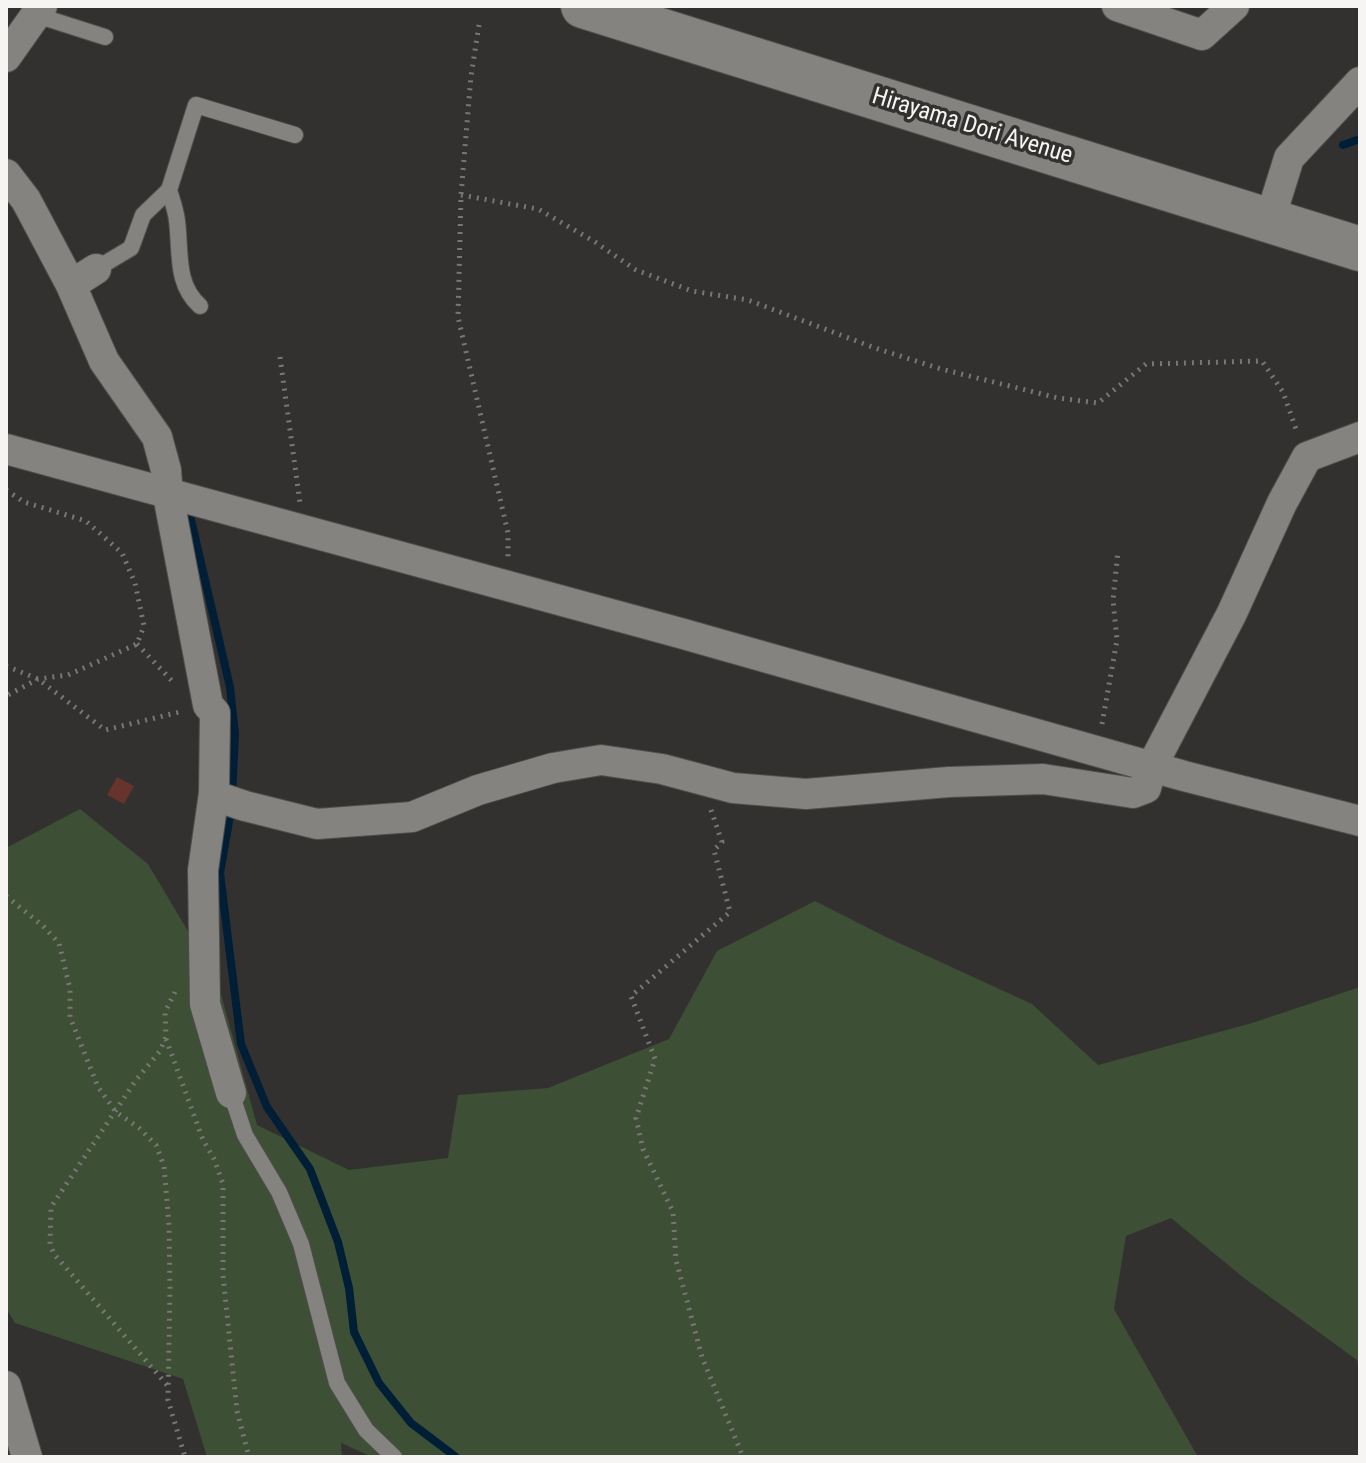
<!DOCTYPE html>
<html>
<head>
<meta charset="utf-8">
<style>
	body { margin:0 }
	#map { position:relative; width:1366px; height:1463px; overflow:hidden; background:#33312f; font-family:"Roboto Condensed",sans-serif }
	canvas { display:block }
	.frame { position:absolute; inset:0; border:8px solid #f6f5f3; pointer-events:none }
</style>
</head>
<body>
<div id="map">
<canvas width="1366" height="1463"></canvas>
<div class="frame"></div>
</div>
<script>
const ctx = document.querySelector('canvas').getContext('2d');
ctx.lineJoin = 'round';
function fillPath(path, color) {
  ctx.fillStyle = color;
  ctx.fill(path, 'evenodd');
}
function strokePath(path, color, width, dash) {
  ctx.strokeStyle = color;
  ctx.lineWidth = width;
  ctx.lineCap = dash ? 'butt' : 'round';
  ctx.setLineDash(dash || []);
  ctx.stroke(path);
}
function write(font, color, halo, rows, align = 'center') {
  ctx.font = font + ' "Roboto Condensed",sans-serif';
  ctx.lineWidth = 7;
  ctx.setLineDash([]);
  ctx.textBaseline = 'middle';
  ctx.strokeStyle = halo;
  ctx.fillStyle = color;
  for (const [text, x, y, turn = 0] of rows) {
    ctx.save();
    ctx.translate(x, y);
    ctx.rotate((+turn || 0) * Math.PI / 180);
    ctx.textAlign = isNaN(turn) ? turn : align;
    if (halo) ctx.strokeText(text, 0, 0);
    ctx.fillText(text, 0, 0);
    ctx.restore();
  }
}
const green = new Path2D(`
	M 80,809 L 148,864 L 217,980 L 257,1125 L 349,1170 L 448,1158 L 458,1095 L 548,1088 L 669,1039 L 717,951 L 815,901 L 886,937 L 1032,1004 L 1098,1065 L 1252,1023 L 1360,987 L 1360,1378 L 1357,1360 L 1244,1278 L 1171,1218 L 1126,1236 L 1114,1309 L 1198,1457 L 372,1457 L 341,1443 L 342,1457 L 207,1457 L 183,1379 L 15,1323 L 6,1308 L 6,848 Z`);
const stream = new Path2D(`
	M 1343,145 L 1360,139
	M 188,507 L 230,687 L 235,734 L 232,796
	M 231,810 L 220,873 L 241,1044 L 267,1107 L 310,1169 L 338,1242 L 349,1288 L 354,1332 L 379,1383 L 411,1423 L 456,1457`);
const building = new Path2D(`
	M 117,777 L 134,786 L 124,804 L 107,795 Z`);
const path = new Path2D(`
	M 479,25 L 471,76 L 461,195 L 458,317 L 508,533 L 508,557
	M 461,195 L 538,209 L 595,242 L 636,270 L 692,291 L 748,300 L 875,348 L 941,369 L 1058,398 L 1098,403 L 1146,364 L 1262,361 L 1283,392 L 1297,432
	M 280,357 L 300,503
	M 6,490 L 24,502 L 86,521 L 122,553 L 135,583 L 144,626 L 137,644 L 68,675 L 38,679 L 6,696
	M 137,644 L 174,683
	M 6,666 L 38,679 L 105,730 L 184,711
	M 1102,724 L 1117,640 L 1113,600 L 1118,551
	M 711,810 L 722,842 L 714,850 L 730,912 L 631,996 L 655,1059 L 636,1118 L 643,1149 L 673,1212 L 676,1260 L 702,1357 L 743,1457
	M 6,896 L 43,926 L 59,943 L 70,989 L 70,1017 L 98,1087 L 116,1112 L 139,1128 L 156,1145 L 164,1166 L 169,1225 L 170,1289 L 168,1400 L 185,1457
	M 166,1039 L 203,1140 L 214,1159 L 223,1184 L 223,1275 L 237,1411 L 249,1457
	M 167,1385 L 54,1254 L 50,1244 L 51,1207 L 136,1080 L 160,1051 L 166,1037 L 165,1012 L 175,992`);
const service = new Path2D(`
	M 36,15 L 105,37
	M 169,190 C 172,200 176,211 177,221 C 181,252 175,284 200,306
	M 96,269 L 131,248 L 143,215 L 169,190 L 196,105 L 295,135
	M 231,1093 L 245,1135 L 279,1192 L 301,1244 L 337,1383 L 366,1430 L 394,1457`);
const minor = new Path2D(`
	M 1117,6 L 1202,35 L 1234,6
	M 6,57 L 42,6
	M 6,174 L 26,200 L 71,285 L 104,361 L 157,437 L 166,470 L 168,495 L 208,705 L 215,713 L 214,793 L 203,870 L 205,1004 L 231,1093
	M 1270,219 L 1289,158 L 1360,82
	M 71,285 L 96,269
	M 6,449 L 680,633 L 1184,776 L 1360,821
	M 214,793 L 221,798 L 245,806 L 317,824 L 412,817 L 478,790 L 553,768 L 601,760 L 662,769 L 733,788 L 806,794 L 949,782 L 1043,779 L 1133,793 L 1146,788 L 1152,766 L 1232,613 L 1282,503 L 1307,457 L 1360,437
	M 6,1386 L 27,1457`);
const secondary = new Path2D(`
	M 583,6 L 1360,249`);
const streetNames = [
	["Hirayama Dori Avenue",972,127,17]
];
fillPath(green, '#3d4f34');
strokePath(stream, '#001f36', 8);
fillPath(building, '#66342b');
strokePath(service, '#4f4e4c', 18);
strokePath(minor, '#4f4e4c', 32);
strokePath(secondary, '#4f4e4c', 46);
strokePath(path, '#787775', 5, [2, 6]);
strokePath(service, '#858380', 16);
strokePath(minor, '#858380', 30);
strokePath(secondary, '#858380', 44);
write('24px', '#f6f5f3', '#33312f', streetNames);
</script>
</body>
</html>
